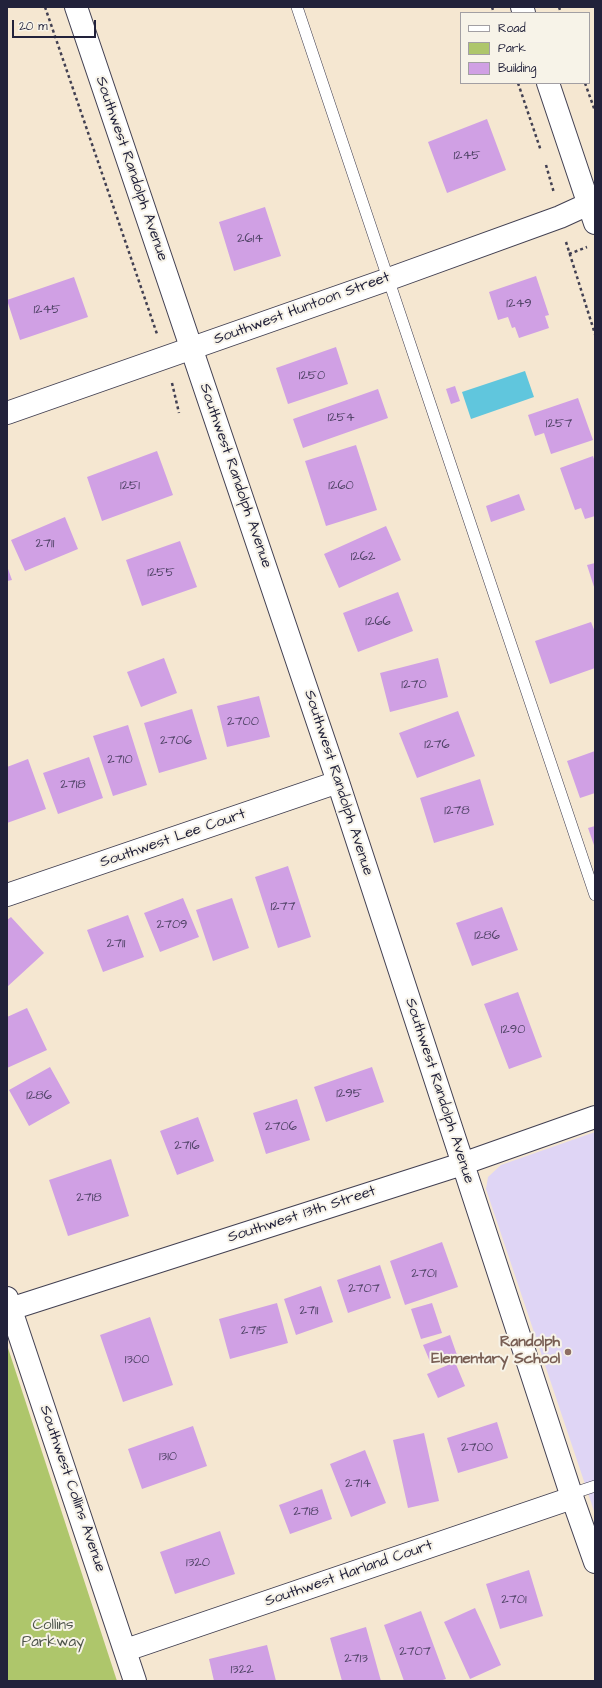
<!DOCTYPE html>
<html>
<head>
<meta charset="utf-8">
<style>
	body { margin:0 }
	#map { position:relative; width:602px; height:1688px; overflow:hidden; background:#f5e7d1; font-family:"Architects Daughter",sans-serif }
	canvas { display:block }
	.frame { position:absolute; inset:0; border:8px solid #22223b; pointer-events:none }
	.legend { position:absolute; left:460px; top:12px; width:130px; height:72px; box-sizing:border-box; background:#f7f3e8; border:1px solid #a29fa3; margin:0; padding:5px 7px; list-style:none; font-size:12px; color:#22223b }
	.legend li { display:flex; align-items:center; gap:8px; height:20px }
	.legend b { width:20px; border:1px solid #a29fa3 }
	.scale { position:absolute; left:12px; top:20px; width:84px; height:18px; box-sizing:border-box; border:2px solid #22223b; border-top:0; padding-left:5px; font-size:12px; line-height:14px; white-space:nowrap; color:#22223b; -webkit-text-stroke:3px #f7f3e8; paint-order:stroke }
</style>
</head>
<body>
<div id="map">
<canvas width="602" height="1688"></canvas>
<div class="frame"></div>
<ul class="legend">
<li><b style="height:5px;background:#fff"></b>Road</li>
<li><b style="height:11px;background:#aec66b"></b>Park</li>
<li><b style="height:11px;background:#d0a0e4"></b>Building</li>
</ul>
<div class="scale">20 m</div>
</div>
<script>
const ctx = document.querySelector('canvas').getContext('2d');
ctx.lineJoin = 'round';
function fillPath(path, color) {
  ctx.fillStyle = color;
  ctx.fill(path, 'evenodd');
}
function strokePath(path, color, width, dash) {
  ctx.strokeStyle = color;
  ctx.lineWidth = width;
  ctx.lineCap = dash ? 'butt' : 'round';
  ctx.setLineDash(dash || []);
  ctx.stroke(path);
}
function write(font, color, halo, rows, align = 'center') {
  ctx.font = font + ' "Architects Daughter",sans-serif';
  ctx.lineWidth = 4;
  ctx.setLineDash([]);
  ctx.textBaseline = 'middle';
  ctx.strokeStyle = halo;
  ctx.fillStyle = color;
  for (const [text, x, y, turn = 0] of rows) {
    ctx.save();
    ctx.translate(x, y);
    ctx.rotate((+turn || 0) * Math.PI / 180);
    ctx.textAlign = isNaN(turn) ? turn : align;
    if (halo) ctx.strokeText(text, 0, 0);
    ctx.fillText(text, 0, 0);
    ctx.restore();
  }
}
const built = new Path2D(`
	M 595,1132 L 595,1514 L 486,1189 L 488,1177 L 501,1165 Z`);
const green = new Path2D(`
	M 7,1345 L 117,1681 L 7,1681 Z`);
const water = new Path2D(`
	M 525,371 L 534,397 L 471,419 L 462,392 Z`);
const building = new Path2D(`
	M 487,119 L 506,170 L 447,193 L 428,142 Z
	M 265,207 L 281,256 L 234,271 L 219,222 Z
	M 536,276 L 549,315 L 545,316 L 549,328 L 519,338 L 515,327 L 512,328 L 508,317 L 498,320 L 489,292 Z
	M 74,277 L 88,317 L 20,340 L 7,300 Z
	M 336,347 L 348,384 L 288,404 L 276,368 Z
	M 455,386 L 460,401 L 451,404 L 446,389 Z
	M 378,389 L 388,418 L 303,448 L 293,419 Z
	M 578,398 L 593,440 L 551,454 L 544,433 L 535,436 L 528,415 Z
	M 356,445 L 377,510 L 326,526 L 305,461 Z
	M 157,451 L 173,495 L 102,521 L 87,477 Z
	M 593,456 L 595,462 L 595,516 L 585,519 L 581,508 L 575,510 L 560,468 Z
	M 519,494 L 525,510 L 491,522 L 486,506 Z
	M 65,517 L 78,549 L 25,571 L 11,540 Z
	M 386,526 L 401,560 L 339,588 L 324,554 Z
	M 180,541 L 197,587 L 142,606 L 126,560 Z
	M 595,563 L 595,590 L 587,565 Z
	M 7,566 L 12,580 L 7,581 Z
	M 398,592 L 413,631 L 358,652 L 343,613 Z
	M 591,622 L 595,632 L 595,668 L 550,684 L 535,641 Z
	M 164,658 L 177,693 L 141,707 L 127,672 Z
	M 438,658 L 448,697 L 390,712 L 380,673 Z
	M 259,696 L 270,737 L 227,747 L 217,706 Z
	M 192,709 L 207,759 L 159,773 L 144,723 Z
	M 458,711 L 475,756 L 417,778 L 399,733 Z
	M 128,725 L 147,785 L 113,796 L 93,736 Z
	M 595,751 L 595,793 L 580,798 L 567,761 Z
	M 89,757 L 103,798 L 58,814 L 43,773 Z
	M 28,759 L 46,809 L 7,823 L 7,767 Z
	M 480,779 L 494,825 L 434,843 L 420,798 Z
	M 595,826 L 595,848 L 588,828 Z
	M 288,866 L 311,937 L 278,948 L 255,877 Z
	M 183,898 L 199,937 L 160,952 L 144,913 Z
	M 232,898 L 249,948 L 213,961 L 196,910 Z
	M 502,907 L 518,950 L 472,966 L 456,923 Z
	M 128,915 L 144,957 L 103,972 L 87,930 Z
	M 11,917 L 44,953 L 7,987 L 7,920 Z
	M 518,992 L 542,1057 L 509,1069 L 484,1004 Z
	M 27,1008 L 47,1050 L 7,1068 L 7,1017 Z
	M 50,1067 L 70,1103 L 29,1126 L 9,1090 Z
	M 372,1067 L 384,1102 L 326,1122 L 314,1087 Z
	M 297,1099 L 310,1140 L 266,1154 L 253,1113 Z
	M 198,1117 L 214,1161 L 177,1175 L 160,1131 Z
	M 111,1159 L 129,1216 L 68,1236 L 49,1180 Z
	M 442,1242 L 458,1287 L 405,1305 L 390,1261 Z
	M 380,1265 L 391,1298 L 348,1313 L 337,1280 Z
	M 321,1286 L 333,1322 L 296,1335 L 284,1299 Z
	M 277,1303 L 288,1343 L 230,1359 L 219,1319 Z
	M 432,1303 L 442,1333 L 421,1339 L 411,1309 Z
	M 150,1317 L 173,1385 L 123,1402 L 100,1335 Z
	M 450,1335 L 457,1355 L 431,1364 L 423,1345 Z
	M 455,1362 L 465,1386 L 438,1398 L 427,1374 Z
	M 497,1422 L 508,1458 L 458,1473 L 447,1438 Z
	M 193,1426 L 207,1466 L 142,1489 L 128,1449 Z
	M 424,1433 L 439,1501 L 408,1508 L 393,1440 Z
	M 365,1450 L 386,1503 L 351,1517 L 330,1464 Z
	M 322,1489 L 332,1519 L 290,1534 L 279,1505 Z
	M 220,1531 L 235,1574 L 175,1594 L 160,1552 Z
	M 529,1570 L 543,1616 L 500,1629 L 486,1584 Z
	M 475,1608 L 501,1665 L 470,1679 L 444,1622 Z
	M 421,1611 L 446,1679 L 439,1681 L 404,1681 L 384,1625 Z
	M 366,1627 L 381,1681 L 342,1681 L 330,1638 Z
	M 267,1645 L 276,1681 L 214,1681 L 209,1659 Z`);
const path = new Path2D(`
	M 45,7 L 157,334
	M 492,7 L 494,13
	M 559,7 L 561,13
	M 518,83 L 541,151
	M 585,83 L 595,111
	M 546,165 L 554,193
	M 566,242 L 595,334
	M 569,254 L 587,247
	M 172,383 L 179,413`);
const service = new Path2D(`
	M 297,7 L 595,895
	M 571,1494 L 595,1486`);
const minor = new Path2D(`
	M 76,7 L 338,782 L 571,1494 L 595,1562
	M 522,7 L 524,13
	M 548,83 L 595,223
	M 7,895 L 338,782
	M 7,1298 L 135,1681
	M 7,1310 L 462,1164 L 595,1117
	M 126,1650 L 572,1498`);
const secondary = new Path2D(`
	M 7,413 L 389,279 L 560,217 L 595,201`);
const markers = [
	[568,1352,4,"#8d6e63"]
];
const numberNames = [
	["1245",467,156],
	["2614",250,239],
	["1249",519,304],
	["1245",47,310],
	["1250",312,376],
	["1254",341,418],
	["1257",559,424],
	["1251",130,486],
	["1260",341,486],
	["2711",45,544],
	["1262",363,557],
	["1255",161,573],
	["1266",378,622],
	["1270",414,685],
	["2700",243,722],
	["2706",176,741],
	["1276",437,745],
	["2710",120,760],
	["2718",73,785],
	["1278",457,811],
	["1277",283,907],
	["2709",172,925],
	["1286",487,936],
	["2711",116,944],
	["1290",513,1030],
	["1295",349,1094],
	["1286",39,1096],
	["2706",281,1127],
	["2716",187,1146],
	["2718",89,1198],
	["2701",424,1274],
	["2707",364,1289],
	["2711",309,1311],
	["2715",254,1331],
	["1300",137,1360],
	["2700",477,1448],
	["1310",168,1457],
	["2714",358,1484],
	["2718",306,1512],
	["1320",198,1563],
	["2701",514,1600],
	["2707",415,1652],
	["2713",356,1659],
	["1322",242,1670]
];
const streetNames = [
	["Southwest Randolph Avenue",131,169,71],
	["Southwest Huntoon Street",302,309,-20],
	["Southwest Randolph Avenue",235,476,71],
	["Southwest Randolph Avenue",338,783,72],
	["Southwest Lee Court",173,839,-19],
	["Southwest Randolph Avenue",439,1091,72],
	["Southwest 13th Street",302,1215,-18],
	["Southwest Collins Avenue",72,1489,71],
	["Southwest Harland Court",349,1574,-19]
];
const educationNames = [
	["Randolph",560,1343],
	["Elementary School",560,1360]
];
const parkNames = [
	["Collins",53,1626],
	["Parkway",53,1643]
];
fillPath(built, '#dfd5f5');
fillPath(green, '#aec66b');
fillPath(water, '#60c6dd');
fillPath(building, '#d0a0e4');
strokePath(service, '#424052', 12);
strokePath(minor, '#424052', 24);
strokePath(secondary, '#424052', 24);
strokePath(path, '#424052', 2.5, [3, 3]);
strokePath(service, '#fff', 11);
strokePath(minor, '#fff', 22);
strokePath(secondary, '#fff', 22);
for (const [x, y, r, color] of markers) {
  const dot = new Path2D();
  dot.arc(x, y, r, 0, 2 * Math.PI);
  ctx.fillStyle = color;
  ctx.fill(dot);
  strokePath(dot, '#f7f3e8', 1.5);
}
write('13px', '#4e4265', null, numberNames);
write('15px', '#22223b', '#f7f3e8', streetNames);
write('bold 15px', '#785e54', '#f7f3e8', educationNames, 'right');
write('15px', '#4c5349', '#f7f3e8', parkNames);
</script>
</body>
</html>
